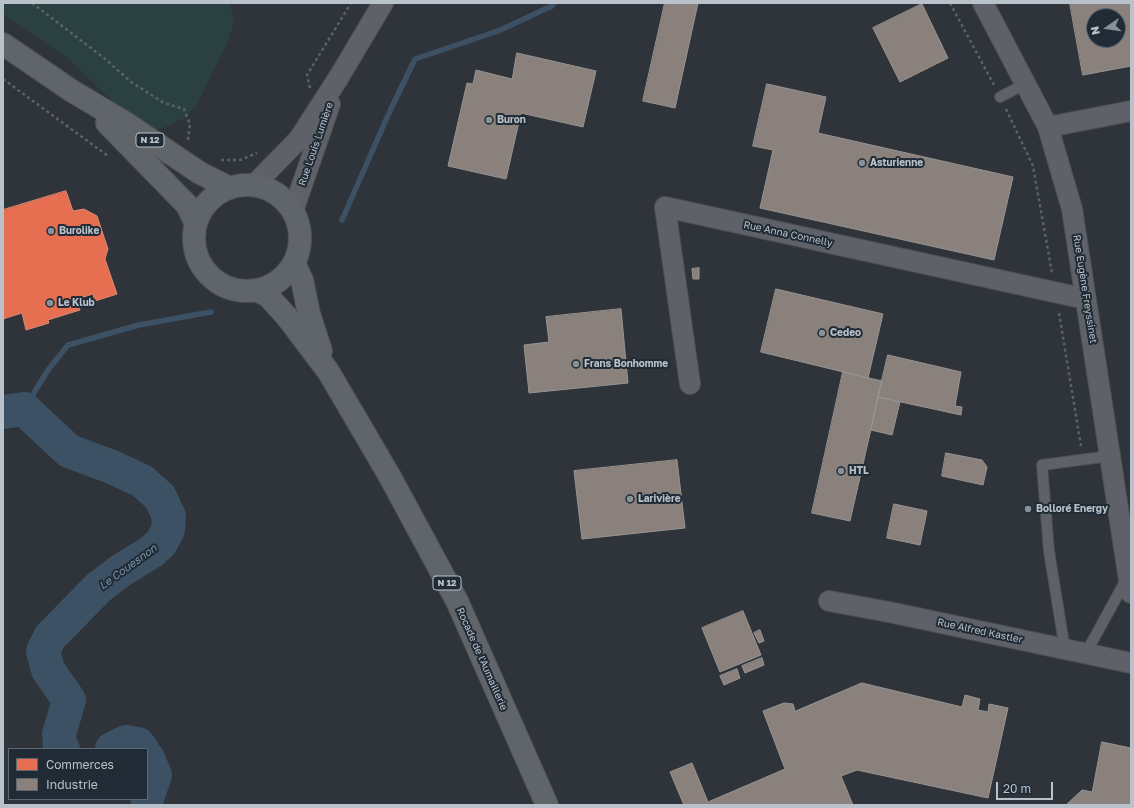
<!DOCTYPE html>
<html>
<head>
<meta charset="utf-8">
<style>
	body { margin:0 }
	#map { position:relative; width:1134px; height:808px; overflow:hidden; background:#2e343a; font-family:"Golos Text",sans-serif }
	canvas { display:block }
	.frame { position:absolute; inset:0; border:4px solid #b9c1ca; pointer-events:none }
	.legend { position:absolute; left:8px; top:748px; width:140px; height:52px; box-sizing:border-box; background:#202b35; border:1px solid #5d6771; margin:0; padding:5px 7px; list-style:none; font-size:12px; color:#b9c1ca }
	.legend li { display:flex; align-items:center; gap:8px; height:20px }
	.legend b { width:20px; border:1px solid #5d6771 }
	.north { position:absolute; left:1086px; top:8px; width:40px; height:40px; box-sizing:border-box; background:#202b35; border:1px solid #5d6771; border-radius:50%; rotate:257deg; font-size:11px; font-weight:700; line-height:16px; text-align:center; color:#b9c1ca }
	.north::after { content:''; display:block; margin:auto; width:14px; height:18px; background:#889098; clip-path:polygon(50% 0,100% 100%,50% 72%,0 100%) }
	.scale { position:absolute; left:996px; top:782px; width:57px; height:18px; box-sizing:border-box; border:2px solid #b9c1ca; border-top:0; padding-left:5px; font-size:12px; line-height:14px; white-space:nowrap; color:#b9c1ca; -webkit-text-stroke:3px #202b35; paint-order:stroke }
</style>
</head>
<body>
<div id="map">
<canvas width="1134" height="808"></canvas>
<div class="frame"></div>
<ul class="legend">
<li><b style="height:11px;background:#e76f51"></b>Commerces</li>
<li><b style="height:11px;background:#8a817c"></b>Industrie</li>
</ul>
<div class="north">N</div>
<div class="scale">20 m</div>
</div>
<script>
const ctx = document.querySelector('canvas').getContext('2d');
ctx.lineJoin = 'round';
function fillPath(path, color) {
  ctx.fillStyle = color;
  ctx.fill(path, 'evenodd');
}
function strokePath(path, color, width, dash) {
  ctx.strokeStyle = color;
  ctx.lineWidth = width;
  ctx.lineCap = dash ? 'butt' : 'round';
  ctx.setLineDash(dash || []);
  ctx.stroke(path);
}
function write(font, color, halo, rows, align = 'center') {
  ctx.font = font + ' "Golos Text",sans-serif';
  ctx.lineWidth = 4;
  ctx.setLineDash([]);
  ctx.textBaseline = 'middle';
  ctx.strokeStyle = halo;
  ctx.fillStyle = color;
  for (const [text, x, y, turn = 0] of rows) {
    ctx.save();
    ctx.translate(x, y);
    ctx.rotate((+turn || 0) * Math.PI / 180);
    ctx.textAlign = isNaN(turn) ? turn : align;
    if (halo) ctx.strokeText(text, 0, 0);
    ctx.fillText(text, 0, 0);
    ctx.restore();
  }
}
const green = new Path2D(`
	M 3,3 L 230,3 L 234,23 L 226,45 L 197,105 L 184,118 L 168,126 L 153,131 L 132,118 L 107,96 L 71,61 L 35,35 L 3,15 Z`);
const shops = new Path2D(`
	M 66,191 L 73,211 L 84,209 L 97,216 L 108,249 L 105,259 L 117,294 L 95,301 L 93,294 L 77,299 L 80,310 L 48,320 L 49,323 L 26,330 L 22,313 L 3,319 L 3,210 Z`);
const industry = new Path2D(`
	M 665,3 L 698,3 L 675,108 L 643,101 Z
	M 1070,3 L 1131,3 L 1131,66 L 1083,75 ZM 1094,16 L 1118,16 L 1118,40 L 1094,40 Z
	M 922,4 L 948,58 L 900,82 L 873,28 Z
	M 517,53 L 596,71 L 583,127 L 521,113 L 506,179 L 448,166 L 467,83 L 473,84 L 476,70 L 512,79 Z
	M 767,84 L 826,97 L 818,133 L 1013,177 L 994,260 L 760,208 L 773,150 L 753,146 Z
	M 699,268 L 699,279 L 693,279 L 692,269 Z
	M 776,289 L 883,314 L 868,378 L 761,352 Z
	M 621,309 L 628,383 L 529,393 L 524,345 L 549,342 L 546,317 Z
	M 888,355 L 961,372 L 955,406 L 962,407 L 961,415 L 878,397 Z
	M 843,372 L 882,381 L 850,521 L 812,513 Z
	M 878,397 L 900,402 L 892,435 L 871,430 Z
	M 946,453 L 982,460 L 987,467 L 983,485 L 942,476 Z
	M 677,460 L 685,528 L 582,539 L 574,471 Z
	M 894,504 L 927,511 L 920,545 L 887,538 Z
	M 743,611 L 761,655 L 720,672 L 702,628 Z
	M 760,630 L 764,641 L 759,643 L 754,633 Z
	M 762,658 L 764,665 L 745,673 L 742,666 Z
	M 737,669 L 740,678 L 724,685 L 720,676 Z
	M 862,683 L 962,707 L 965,695 L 980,699 L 978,710 L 988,712 L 989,704 L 1008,708 L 988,798 L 857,770 L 841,776 L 853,805 L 684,805 L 670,772 L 692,763 L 708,802 L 785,769 L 763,711 L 784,703 L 793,704 L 795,711 Z
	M 1102,742 L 1131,748 L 1131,805 L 1066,805 L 1082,790 L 1092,792 Z`);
const stream = new Path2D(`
	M 342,220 L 389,113 L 415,59 L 498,31 L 552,6 L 554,3
	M 24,409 L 48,370 L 68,345 L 139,325 L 211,312`);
const river = new Path2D(`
	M 3,412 L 24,409 L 69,451 L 112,467 L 142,481 L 160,497 L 169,516 L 168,530 L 161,543 L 151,552 L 120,571 L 98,588 L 50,637 L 43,651 L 48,670 L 69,700 L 59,734 L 60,747 L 63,749
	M 112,749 L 126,742 L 138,744 L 142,749
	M 147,757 L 155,775 L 147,798`);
const path = new Path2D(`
	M 32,3 L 104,58 L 131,82 L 164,103 L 184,109 L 190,124 L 188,140
	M 950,3 L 994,85
	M 3,79 L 108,156
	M 310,88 L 307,75 L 351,3
	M 1006,109 L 1033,166 L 1052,273
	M 221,160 L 240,160 L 257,153
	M 1059,313 L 1081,446`);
const service = new Path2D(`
	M 1000,97 L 1025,84
	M 1065,650 L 1049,551 L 1042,465 L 1110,456
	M 1086,653 L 1127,578`);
const minor = new Path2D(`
	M 983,3 L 1048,127 L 1072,209 L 1131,593
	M 1048,127 L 1131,111
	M 254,185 L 299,139 L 339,77 L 383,3
	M 293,211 L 330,104
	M 690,384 L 665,207 L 1086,299
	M 829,601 L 889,612 L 1131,663`);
const primary = new Path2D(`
	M 3,44 L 72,91 L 124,122 L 200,173 L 230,188
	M 107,123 L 187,205 L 196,224
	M194 238a53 53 0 1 1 106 0a53 53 0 1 1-106 0Z
	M 294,263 L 302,280 L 309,314 L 321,351
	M 256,290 L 268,296 L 287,317 L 328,371 L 389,475 L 457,601 L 547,805`);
const markers = [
	[489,120,4,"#889098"],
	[862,163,4,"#889098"],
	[51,231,4,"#889098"],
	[50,303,4,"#889098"],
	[822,333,4,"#889098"],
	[576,364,4,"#889098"],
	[841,471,4,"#889098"],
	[630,499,4,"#889098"],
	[1028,509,4,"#889098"]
];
const shields = [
	[150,140,28],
	[447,583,28]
];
const shieldNames = [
	["N 12",150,140],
	["N 12",447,583]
];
const poiNames = [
	["Buron",497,120],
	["Asturienne",870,163],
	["Burolike",59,231],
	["Le Klub",58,303],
	["Cedeo",830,333],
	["Frans Bonhomme",584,364],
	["HTL",849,471],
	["Larivière",638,499],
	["Bolloré Energy",1036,509]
];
const streetNames = [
	["Rue Louis Lumière",316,144,-71],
	["Rue Anna Connelly",788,234,12],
	["Rue Eugène Freyssinet",1085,289,81],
	["Rue Alfred Kastler",980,631,12],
	["Rocade de l'Aumaillerie",482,659,66]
];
const waterNames = [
	["Le Couesnon",128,567,-36]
];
fillPath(green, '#2b4141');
fillPath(shops, '#e76f51');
strokePath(shops, '#d98875', 1);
fillPath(industry, '#8a817c');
strokePath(industry, '#989493', 1);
strokePath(stream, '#3d5164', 5.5);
strokePath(river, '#3d5164', 34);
strokePath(service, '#4c5055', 12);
strokePath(minor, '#4c5055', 22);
strokePath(primary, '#4c5157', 24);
strokePath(path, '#5c6166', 2.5, [3, 3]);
strokePath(service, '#5e6268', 10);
strokePath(minor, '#5e6268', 20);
strokePath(primary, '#60656a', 22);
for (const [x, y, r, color] of markers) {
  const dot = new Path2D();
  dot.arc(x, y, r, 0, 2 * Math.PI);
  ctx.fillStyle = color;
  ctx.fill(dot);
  strokePath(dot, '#202b35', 1.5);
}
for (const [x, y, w] of shields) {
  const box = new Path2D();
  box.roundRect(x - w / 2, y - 7, w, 14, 3);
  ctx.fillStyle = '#202b35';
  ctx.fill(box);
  strokePath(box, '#b9c1ca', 1);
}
write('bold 9px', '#b9c1ca', null, shieldNames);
write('bold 10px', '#b9c1ca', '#202b35', poiNames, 'left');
write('10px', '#b9c1ca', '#202b35', streetNames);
write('italic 11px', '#7b95ab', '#202b35', waterNames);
</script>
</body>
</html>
